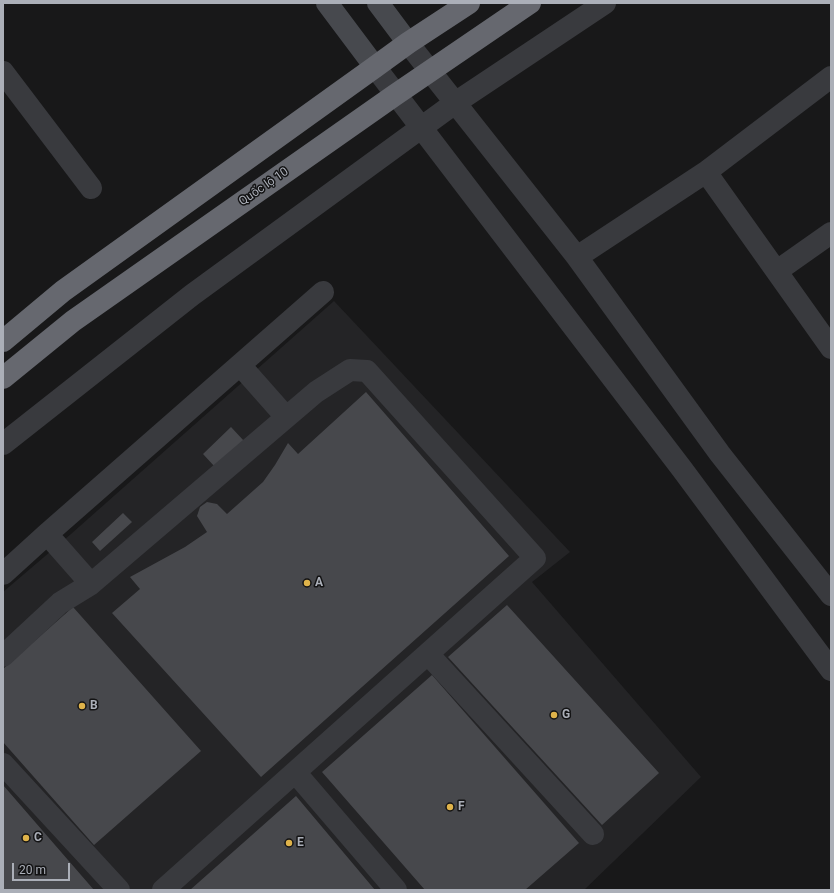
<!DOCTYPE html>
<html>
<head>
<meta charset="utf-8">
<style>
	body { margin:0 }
	#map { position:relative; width:834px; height:893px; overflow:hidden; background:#181819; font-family:Roboto,sans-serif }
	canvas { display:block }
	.frame { position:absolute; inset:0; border:4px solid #abafb8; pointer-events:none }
	.scale { position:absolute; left:12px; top:863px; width:58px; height:18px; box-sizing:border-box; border:2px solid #abafb8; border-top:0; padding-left:5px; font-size:12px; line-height:14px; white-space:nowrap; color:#abafb8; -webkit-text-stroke:3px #131314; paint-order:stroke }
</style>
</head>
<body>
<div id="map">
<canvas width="834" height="893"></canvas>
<div class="frame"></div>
<div class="scale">20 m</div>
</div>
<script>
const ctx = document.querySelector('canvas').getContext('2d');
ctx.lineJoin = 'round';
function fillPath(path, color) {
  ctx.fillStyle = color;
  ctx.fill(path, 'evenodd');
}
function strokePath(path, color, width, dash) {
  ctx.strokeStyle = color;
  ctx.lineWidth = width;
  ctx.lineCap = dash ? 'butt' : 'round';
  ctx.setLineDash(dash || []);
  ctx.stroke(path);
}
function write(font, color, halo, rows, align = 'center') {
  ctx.font = font + ' Roboto,sans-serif';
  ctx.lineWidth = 3;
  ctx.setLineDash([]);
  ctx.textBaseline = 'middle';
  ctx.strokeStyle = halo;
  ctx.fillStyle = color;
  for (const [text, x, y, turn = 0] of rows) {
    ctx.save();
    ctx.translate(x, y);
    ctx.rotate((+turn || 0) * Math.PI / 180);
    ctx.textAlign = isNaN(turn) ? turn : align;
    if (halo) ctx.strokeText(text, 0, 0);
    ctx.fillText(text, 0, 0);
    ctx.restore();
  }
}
const built = new Path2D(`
	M 334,301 L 570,552 L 532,582 L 701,777 L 584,890 L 3,890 L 3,592 L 71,534 Z`);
const building = new Path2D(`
	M 366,392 L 509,556 L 261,777 L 112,613 L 140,589 L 130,577 L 185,547 L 207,532 L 197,516 L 200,507 L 207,502 L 217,504 L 227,514 L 263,482 L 275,465 L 288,443 L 298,454 Z
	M 231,427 L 244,441 L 215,467 L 203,454 Z
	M 123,513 L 132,522 L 100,551 L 92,542 Z
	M 507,605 L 659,773 L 602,825 L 448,657 Z
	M 73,607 L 201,751 L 94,845 L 3,742 L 3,669 Z
	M 432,675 L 579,843 L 525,890 L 425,890 L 322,772 Z
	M 3,785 L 94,890 L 3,890 Z
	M 296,796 L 375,890 L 190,890 Z`);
const street = new Path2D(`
	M 408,43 L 577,257
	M 375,67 L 682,469 L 831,670
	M 3,72 L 91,188
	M 706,172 L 831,77
	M 777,271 L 831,233
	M 831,348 L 706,172 L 577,257 L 720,454 L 831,595
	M 240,365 L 286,417
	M 3,444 L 192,295 L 455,103 L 605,3
	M 47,534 L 91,584 L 316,392 L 350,370 L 367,371 L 535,558 L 163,890
	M 3,574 L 47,534 L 323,292
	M 428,654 L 593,834
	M 3,656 L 60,603 L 91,584
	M 3,764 L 119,890
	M 295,772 L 396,890`);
const secondary = new Path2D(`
	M 327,3 L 375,67
	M 378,3 L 408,43`);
const highway = new Path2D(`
	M 3,341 L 63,291 L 375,67 L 408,43 L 469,3
	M 3,378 L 73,321 L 395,95 L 530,3`);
const markers = [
	[307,583,4,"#dfb34a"],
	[82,706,4,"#dfb34a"],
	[554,715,4,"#dfb34a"],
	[450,807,4,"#dfb34a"],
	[26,838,4,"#dfb34a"],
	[289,843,4,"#dfb34a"]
];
const streetNames = [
	["Quốc lộ 10",264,187,-35]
];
const poiNames = [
	["A",315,583],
	["B",90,706],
	["G",562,715],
	["F",458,807],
	["C",34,838],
	["E",297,843]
];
fillPath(built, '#242426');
fillPath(building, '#47484c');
strokePath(street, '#393a3e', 22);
strokePath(secondary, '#47494e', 22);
strokePath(highway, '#66686f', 22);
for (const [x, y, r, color] of markers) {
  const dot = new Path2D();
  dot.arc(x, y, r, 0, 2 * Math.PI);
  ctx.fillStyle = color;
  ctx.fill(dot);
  strokePath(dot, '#131314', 1.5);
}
write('12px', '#abafb8', '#131314', streetNames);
write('bold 12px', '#abafb8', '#131314', poiNames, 'left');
</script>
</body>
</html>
